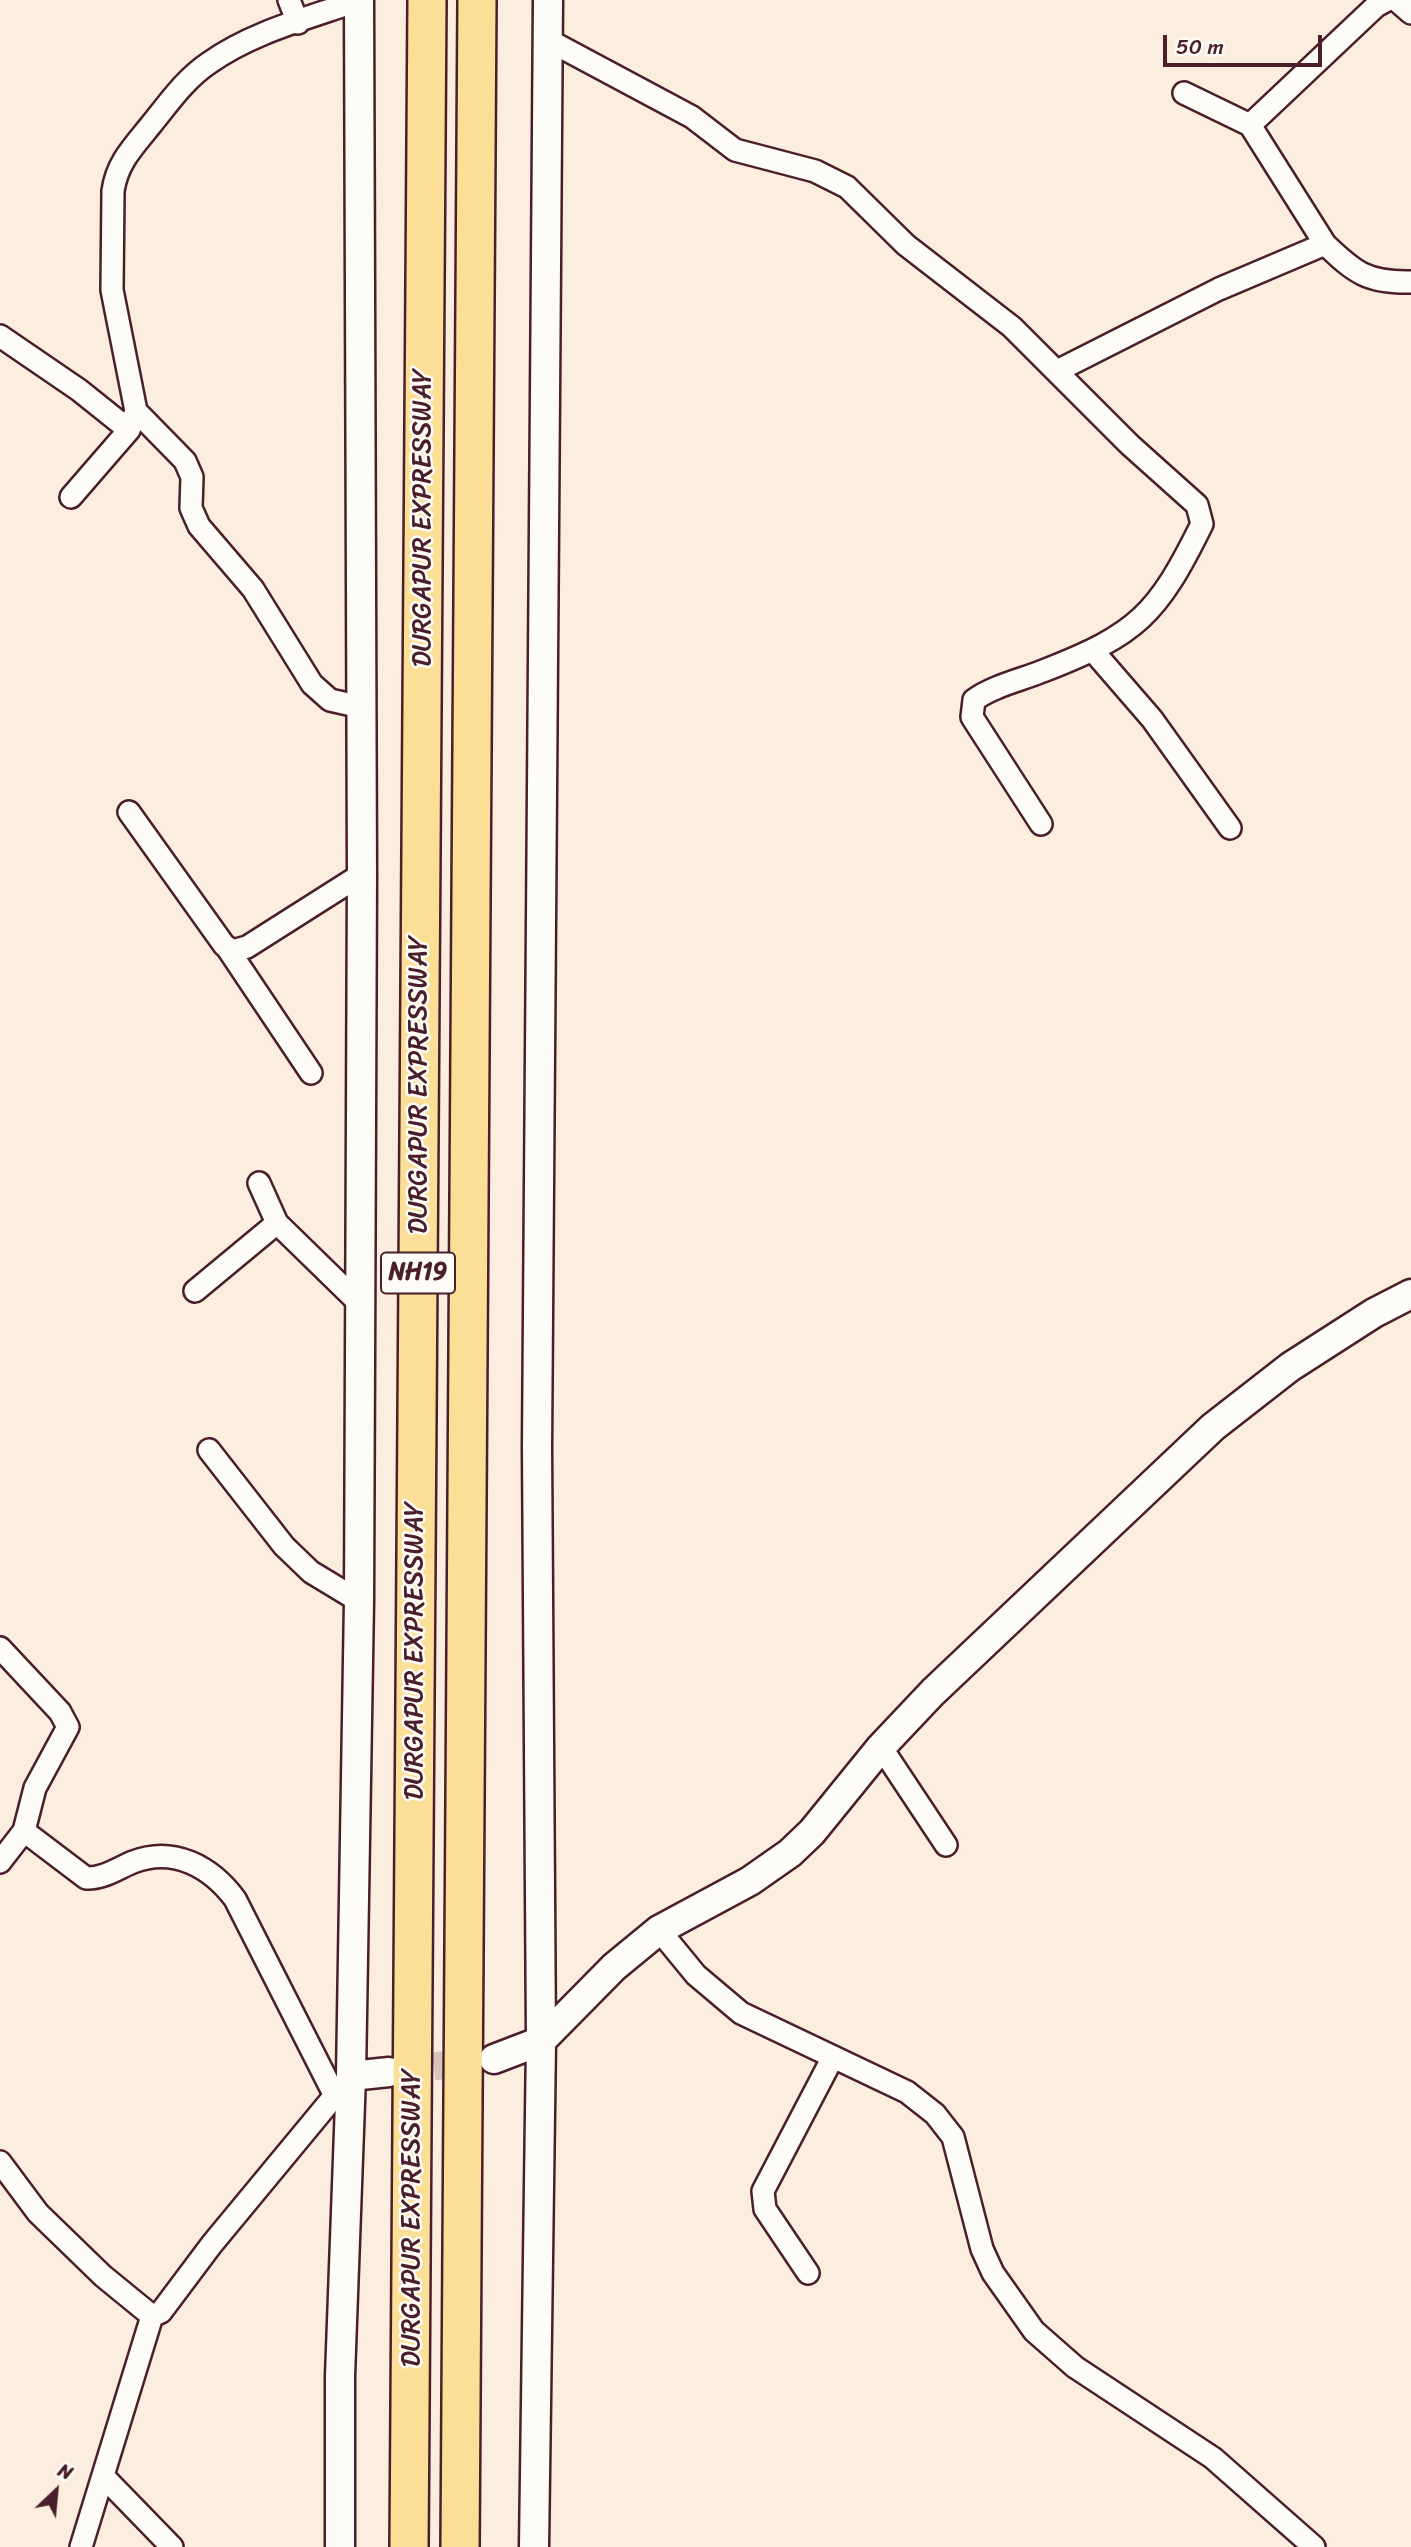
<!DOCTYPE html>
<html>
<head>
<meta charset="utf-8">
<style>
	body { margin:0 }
	#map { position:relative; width:1411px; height:2547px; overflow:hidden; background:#fbeede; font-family:Sriracha,sans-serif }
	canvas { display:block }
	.north { position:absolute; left:21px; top:2456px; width:70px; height:70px; -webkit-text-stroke:5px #fdfcf7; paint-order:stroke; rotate:26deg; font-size:19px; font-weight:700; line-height:28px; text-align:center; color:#4a1f2b }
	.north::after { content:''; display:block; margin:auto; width:24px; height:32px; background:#4a1f2b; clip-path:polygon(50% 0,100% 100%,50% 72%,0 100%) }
	.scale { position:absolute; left:1163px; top:35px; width:159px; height:32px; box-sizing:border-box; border:4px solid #4a1f2b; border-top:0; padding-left:9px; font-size:21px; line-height:24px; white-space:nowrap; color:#4a1f2b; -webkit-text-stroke:5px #fdfcf7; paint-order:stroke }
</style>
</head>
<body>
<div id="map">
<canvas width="1411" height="2547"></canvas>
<div class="north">N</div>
<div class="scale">50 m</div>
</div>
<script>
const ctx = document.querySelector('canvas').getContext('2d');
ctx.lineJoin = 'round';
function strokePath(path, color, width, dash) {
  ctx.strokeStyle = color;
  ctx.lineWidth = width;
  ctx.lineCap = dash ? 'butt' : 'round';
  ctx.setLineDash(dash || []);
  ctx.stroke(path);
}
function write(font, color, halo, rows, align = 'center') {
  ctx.font = font + ' Sriracha,sans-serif';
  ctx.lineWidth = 5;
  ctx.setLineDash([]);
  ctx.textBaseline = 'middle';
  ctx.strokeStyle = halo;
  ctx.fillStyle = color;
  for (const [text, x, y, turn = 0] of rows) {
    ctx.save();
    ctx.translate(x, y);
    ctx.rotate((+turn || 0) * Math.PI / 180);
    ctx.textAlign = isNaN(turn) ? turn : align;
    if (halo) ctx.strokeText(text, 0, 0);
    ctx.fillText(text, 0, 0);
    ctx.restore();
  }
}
const secondaryTunnel = new Path2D(`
	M 392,2072 L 480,2060`);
const street = new Path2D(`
	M 289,0 L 298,23
	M 1396,0 L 1411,13
	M 548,40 L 692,117 L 735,150 L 815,171 L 847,187 L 906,245 L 1012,327 L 1130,445 L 1197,505 L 1202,524 C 1157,615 1138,634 1043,671 C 1021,680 993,686 974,700 L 972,717 L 1041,824
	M 1250,125 L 1376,6 L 1387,0
	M 1325,244 C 1355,273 1368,283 1411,282
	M 0,336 L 79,390 L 129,430
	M 1057,371 L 1219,289 L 1325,244 L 1250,125 L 1184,93
	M 136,411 L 185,461 L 192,477 L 191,508 L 199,526 L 253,589 L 312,684 L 330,700 L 361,707
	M 71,497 L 129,430 L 136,411 L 112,290 L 113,191 C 117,163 133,147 150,126 C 168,104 185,79 209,63 C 252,32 309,18 359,0
	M 1094,652 L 1152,719 L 1230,828
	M 129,812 L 224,945 L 232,951 L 247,947 L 362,874
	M 228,949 L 311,1073
	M 259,1183 L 277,1223 L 358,1302
	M 195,1291 L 277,1223
	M 209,1450 L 284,1546 L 311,1572 L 359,1601
	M 0,1648 L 60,1712 L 68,1727 L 35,1788 L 24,1831 L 0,1862
	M 881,1747 L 946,1845
	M 24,1831 L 86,1878 C 103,1879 118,1868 133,1862 C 174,1846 211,1867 235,1899 L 334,2094
	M 659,1930 L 696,1975 L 741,2013 L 907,2092 L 935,2114 L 953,2137 L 982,2249 L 993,2273 L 1034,2331 L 1075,2367 L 1213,2458 L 1314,2547
	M 0,2162 L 38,2213 L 103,2276 L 152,2316
	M 808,2273 L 765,2209 L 763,2191 L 833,2057
	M 104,2477 L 172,2547
	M 81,2547 L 152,2316 L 161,2312 L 212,2244 L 351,2076`);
const secondary = new Path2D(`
	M 494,2059 L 541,2041 L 614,1967 L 659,1930 L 750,1881 L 790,1853 L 812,1832 L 881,1747 L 933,1692 L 1213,1427 L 1290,1367 L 1374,1313 L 1411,1294
	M 351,2076 L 389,2072
	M 340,2547 L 340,2376 L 351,2076 L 359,1601 L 362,874 L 359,0
	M 534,2547 L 541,2041 L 537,1447 L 548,0`);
const highway = new Path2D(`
	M 409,2547 L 427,0
	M 460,2547 L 477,0`);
const shields = [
	[418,1273,74]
];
const shieldNames = [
	["NH19",418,1273]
];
const streetNames = [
	["DURGAPUR EXPRESSWAY",423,518,-90],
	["DURGAPUR EXPRESSWAY",419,1085,-90],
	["DURGAPUR EXPRESSWAY",415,1651,-90],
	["DURGAPUR EXPRESSWAY",412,2218,-90]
];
strokePath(secondaryTunnel, '#d8c5ba', 28, [28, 14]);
strokePath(street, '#4a1f2b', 26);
strokePath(secondary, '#4a1f2b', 33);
strokePath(highway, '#4a1f2b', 42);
strokePath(street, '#fdfcf7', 21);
strokePath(secondary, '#fdfcf7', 28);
strokePath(highway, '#fbdf96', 37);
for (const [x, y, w] of shields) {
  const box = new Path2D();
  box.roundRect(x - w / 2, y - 20.5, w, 41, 5);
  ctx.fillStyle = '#fdfcf7';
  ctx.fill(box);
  strokePath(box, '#4a1f2b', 2);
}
write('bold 24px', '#4a1f2b', null, shieldNames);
write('26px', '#4a1f2b', '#fdfcf7', streetNames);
</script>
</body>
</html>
